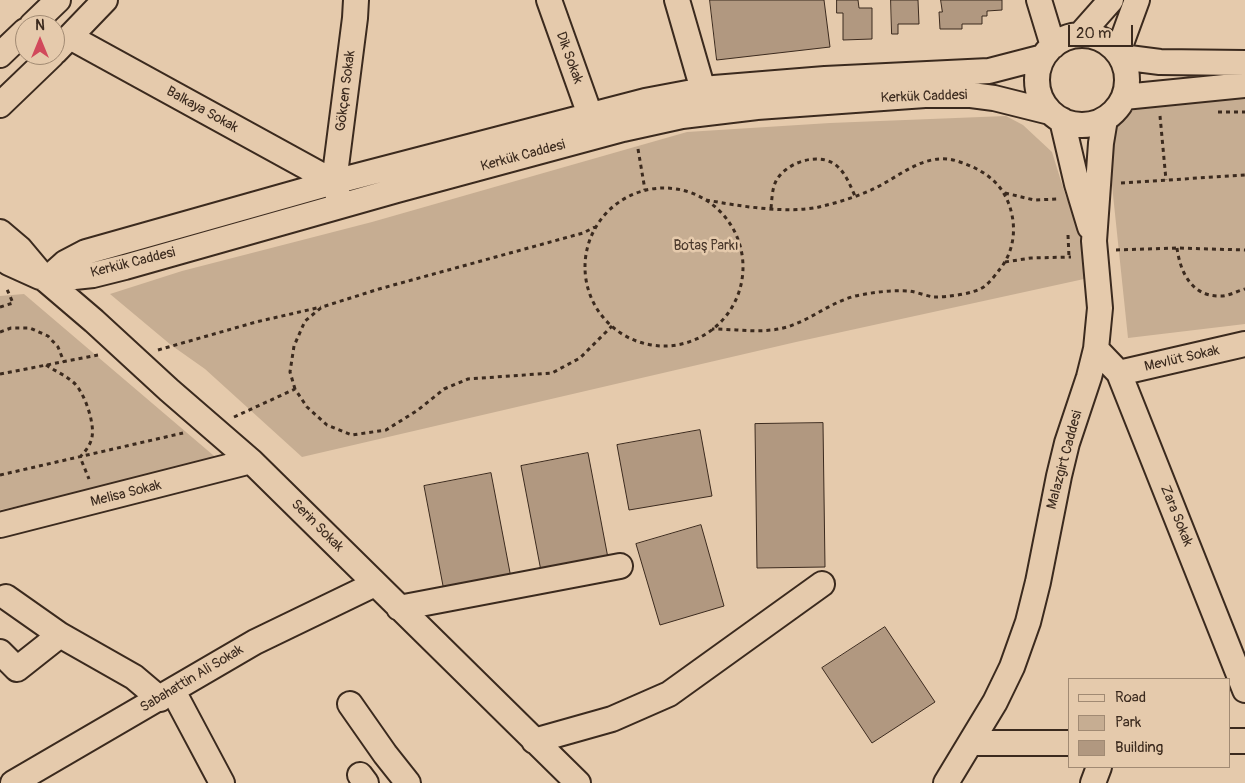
<!DOCTYPE html>
<html>
<head>
<meta charset="utf-8">
<style>
	body { margin:0 }
	#map { position:relative; width:1245px; height:783px; overflow:hidden; background:#e5caac; font-family:Pangolin,sans-serif }
	canvas { display:block }
	.legend { position:absolute; left:1068px; top:678px; width:162px; height:90px; box-sizing:border-box; background:#e5caac; border:1px solid #a18a73; margin:0; padding:6px 9px; list-style:none; font-size:15px; color:#3b2a1e }
	.legend li { display:flex; align-items:center; gap:10px; height:25px }
	.legend b { width:25px; border:1px solid #a18a73 }
	.north { position:absolute; left:15px; top:15px; width:50px; height:50px; box-sizing:border-box; background:#e5caac; border:1px solid #a18a73; border-radius:50%; rotate:0deg; font-size:14px; font-weight:700; line-height:20px; text-align:center; color:#3b2a1e }
	.north::after { content:''; display:block; margin:auto; width:18px; height:22px; background:#d1495b; clip-path:polygon(50% 0,100% 100%,50% 72%,0 100%) }
	.scale { position:absolute; left:1068px; top:25px; width:65px; height:22px; box-sizing:border-box; border:2px solid #3b2a1e; border-top:0; padding-left:6px; font-size:15px; line-height:18px; white-space:nowrap; color:#3b2a1e; -webkit-text-stroke:4px #e5caac; paint-order:stroke }
</style>
</head>
<body>
<div id="map">
<canvas width="1245" height="783"></canvas>
<ul class="legend">
<li><b style="height:6px;background:#e5caac"></b>Road</li>
<li><b style="height:14px;background:#c6ad92"></b>Park</li>
<li><b style="height:14px;background:#b19880"></b>Building</li>
</ul>
<div class="north">N</div>
<div class="scale">20 m</div>
</div>
<script>
const ctx = document.querySelector('canvas').getContext('2d');
ctx.lineJoin = 'round';
function fillPath(path, color) {
  ctx.fillStyle = color;
  ctx.fill(path, 'evenodd');
}
function strokePath(path, color, width, dash) {
  ctx.strokeStyle = color;
  ctx.lineWidth = width;
  ctx.lineCap = dash ? 'butt' : 'round';
  ctx.setLineDash(dash || []);
  ctx.stroke(path);
}
function write(font, color, halo, rows, align = 'center') {
  ctx.font = font + ' Pangolin,sans-serif';
  ctx.lineWidth = 5;
  ctx.setLineDash([]);
  ctx.textBaseline = 'middle';
  ctx.strokeStyle = halo;
  ctx.fillStyle = color;
  for (const [text, x, y, turn = 0] of rows) {
    ctx.save();
    ctx.translate(x, y);
    ctx.rotate((+turn || 0) * Math.PI / 180);
    ctx.textAlign = isNaN(turn) ? turn : align;
    if (halo) ctx.strokeText(text, 0, 0);
    ctx.fillText(text, 0, 0);
    ctx.restore();
  }
}
const green = new Path2D(`
	M 1245,92 L 1245,324 L 1128,338 L 1108,147 L 1113,125 L 1149,99 Z
	M 1006,116 L 1023,125 L 1052,152 L 1066,197 L 1079,220 L 1084,279 L 796,342 L 302,457 L 205,369 L 171,345 L 110,294 L 182,271 L 372,222 L 687,132 L 830,123 Z
	M 24,294 L 220,461 L 0,510 L 0,296 Z`);
const building = new Path2D(`
	M 710,0 L 824,0 L 830,47 L 717,60 Z
	M 837,0 L 858,0 L 859,8 L 872,8 L 872,39 L 843,40 L 843,13 L 837,13 Z
	M 891,0 L 918,0 L 919,24 L 898,24 L 898,34 L 892,34 Z
	M 941,0 L 1002,0 L 1002,10 L 987,11 L 987,16 L 982,16 L 982,24 L 962,24 L 962,29 L 940,29 L 939,12 L 942,12 Z
	M 823,423 L 825,567 L 757,568 L 755,424 Z
	M 700,430 L 712,496 L 629,510 L 617,445 Z
	M 588,453 L 608,558 L 541,571 L 521,466 Z
	M 491,473 L 511,578 L 444,591 L 424,486 Z
	M 701,525 L 724,606 L 660,625 L 636,544 Z
	M 885,627 L 935,702 L 872,743 L 822,668 Z`);
const path = new Path2D(`
	M 1218,112 L 1245,112
	M 1160,116 L 1166,180
	M 638,149 L 645,190
	M 1121,183 L 1245,175
	M585 267a79 79 0 1 1 158 0a79 79 0 1 1-158 0Z
	M 1005,193 L 1034,200 L 1058,199
	M 706,200 C 739,206 787,214 819,207 C 836,203 853,198 869,191 C 898,179 925,149 960,162 C 987,171 1006,186 1012,215 C 1016,234 1012,254 1000,269 C 996,274 991,281 985,286 C 975,294 947,297 934,297 C 926,296 917,292 909,291 C 892,290 876,292 860,295 C 833,300 813,319 787,327 C 763,334 737,329 712,329
	M 771,208 C 772,199 772,189 776,181 C 786,162 820,151 837,166 C 846,174 850,185 855,196
	M 1068,235 L 1069,257
	M 1177,248 C 1180,271 1191,296 1219,296 C 1227,297 1237,291 1245,289
	M 1116,250 L 1177,248 L 1245,250
	M 1005,262 L 1031,258 L 1071,257
	M 0,307 L 13,303 L 6,287
	M 0,332 L 11,328 L 30,328 L 48,336 L 58,347 L 64,362
	M 158,350 L 256,322 L 321,307
	M 46,365 C 55,371 65,375 73,382 C 84,391 95,423 92,437 C 91,444 85,452 80,457 L 89,479
	M 0,374 L 98,355
	M 295,389 L 290,372 L 294,346 L 305,321 L 322,307 L 379,289 L 583,233 L 595,227
	M 234,417 L 295,389 L 307,407 L 327,425 L 352,435 L 386,430 L 418,410 L 444,389 L 468,379 L 552,373 L 580,358 L 612,326
	M 0,475 L 183,433`);
const minor = new Path2D(`
	M 549,0 L 590,115 L 594,131
	M 677,0 L 703,90 L 705,106
	M 1039,0 L 1053,46
	M 32,25 L 58,0
	M 1080,35 L 1111,0
	M1037 80a45 45 0 1 1 90 0a45 45 0 1 1-90 0Z
	M 70,37 L 334,182
	M 55,52 L 105,0
	M 1118,52 L 1137,0
	M 0,55 L 25,31
	M 1121,57 L 1160,62 L 1245,63
	M 1124,97 L 1245,85
	M 0,105 L 52,55
	M 1062,120 L 1077,184 L 1090,227
	M 338,196 L 334,182 L 355,18 L 356,0
	M 0,232 L 20,249 L 46,280 L 94,321 L 169,390 L 251,461 L 578,783
	M 0,257 L 9,263 L 40,277
	M 46,280 L 65,263 L 86,252 L 334,182 L 645,101 L 714,88 L 825,79 L 989,71 L 1043,57
	M 46,280 L 93,275 L 125,267 L 397,190 L 623,129 L 682,116 L 757,107 L 925,95 L 971,95 L 994,98 L 1050,112
	M 1096,349 L 1119,373 L 1245,690
	M 1119,373 L 1245,344
	M 0,525 L 251,461
	M 6,597 L 60,635 L 134,677 L 160,699
	M 399,608 L 620,566
	M 0,652 L 17,669 L 60,635
	M 173,691 L 222,783
	M 350,704 L 385,754 L 408,783
	M 534,741 L 612,719 L 669,694 L 822,584
	M 1229,741 L 1245,741
	M 971,743 L 1069,743
	M 360,775 L 366,783
	M 13,783 L 255,642 L 375,584
	M 946,783 L 995,702 L 1012,667 L 1028,622 L 1038,582 L 1059,476 L 1067,443 L 1089,377 L 1096,349 L 1100,308 L 1094,241 L 1101,143 L 1105,119
	M 1093,783 L 1099,767`);
const streetNames = [
	["Dik Sokak",569,58,70],
	["Gökçen Sokak",346,91,-83],
	["Kerkük Caddesi",924,97,-2],
	["Balkaya Sokak",202,110,29],
	["Kerkük Caddesi",523,156,-15],
	["Kerkük Caddesi",133,263,-14],
	["Mevlüt Sokak",1182,359,-13],
	["Malazgirt Caddesi",1065,460,-75],
	["Melisa Sokak",126,494,-14],
	["Zara Sokak",1176,516,68],
	["Serin Sokak",317,526,45],
	["Sabahattin Ali Sokak",192,679,-31]
];
const parkNames = [
	["Botaş Parkı",706,246]
];
fillPath(green, '#c6ad92');
fillPath(building, '#b19880');
strokePath(building, '#3b2a1e', 1);
strokePath(minor, '#3b2a1e', 28);
strokePath(path, '#3b2a1e', 3, [4, 4]);
strokePath(minor, '#e5caac', 24);
write('14px', '#3b2a1e', '#e5caac', streetNames);
write('14px', '#49372a', '#e5caac', parkNames);
</script>
</body>
</html>
